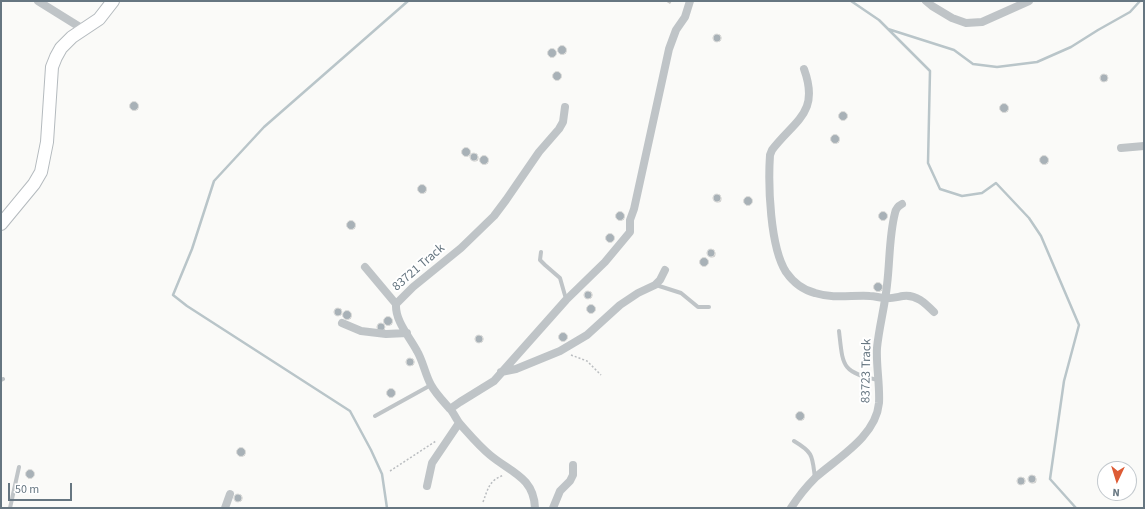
<!DOCTYPE html>
<html>
<head>
<meta charset="utf-8">
<style>
	body { margin:0 }
	#map { position:relative; width:1145px; height:509px; overflow:hidden; background:#fafaf8; font-family:"Source Sans 3",sans-serif }
	canvas { display:block }
	.frame { position:absolute; inset:0; border:2px solid #667681; pointer-events:none }
	.north { position:absolute; left:1097px; top:461px; width:40px; height:40px; box-sizing:border-box; background:#fff; border:1px solid #c2c8cd; border-radius:50%; rotate:184deg; font-size:11px; font-weight:700; line-height:16px; text-align:center; color:#667681 }
	.north::after { content:''; display:block; margin:auto; width:14px; height:18px; background:#dd5b35; clip-path:polygon(50% 0,100% 100%,50% 72%,0 100%) }
	.scale { position:absolute; left:8px; top:483px; width:64px; height:18px; box-sizing:border-box; border:2px solid #667681; border-top:0; padding-left:5px; font-size:12px; line-height:14px; white-space:nowrap; color:#667681; -webkit-text-stroke:3px #fff; paint-order:stroke }
</style>
</head>
<body>
<div id="map">
<canvas width="1145" height="509"></canvas>
<div class="frame"></div>
<div class="north">N</div>
<div class="scale">50 m</div>
</div>
<script>
const ctx = document.querySelector('canvas').getContext('2d');
ctx.lineJoin = 'round';
function fillPath(path, color) {
  ctx.fillStyle = color;
  ctx.fill(path, 'evenodd');
}
function strokePath(path, color, width, dash) {
  ctx.strokeStyle = color;
  ctx.lineWidth = width;
  ctx.lineCap = dash ? 'butt' : 'round';
  ctx.setLineDash(dash || []);
  ctx.stroke(path);
}
function write(font, color, halo, rows, align = 'center') {
  ctx.font = font + ' "Source Sans 3",sans-serif';
  ctx.lineWidth = 4;
  ctx.setLineDash([]);
  ctx.textBaseline = 'middle';
  ctx.strokeStyle = halo;
  ctx.fillStyle = color;
  for (const [text, x, y, turn = 0] of rows) {
    ctx.save();
    ctx.translate(x, y);
    ctx.rotate((+turn || 0) * Math.PI / 180);
    ctx.textAlign = isNaN(turn) ? turn : align;
    if (halo) ctx.strokeText(text, 0, 0);
    ctx.fillText(text, 0, 0);
    ctx.restore();
  }
}
const shadow = new Path2D(`
	M 665,1 L 672,1 L 670,4 Z
	M714.5 38a3.5 3.5 0 1 1 7 0a3.5 3.5 0 1 1-7 0Z
	M559.5 51a3.5 3.5 0 1 1 7 0a3.5 3.5 0 1 1-7 0Z
	M548.5 54a3.5 3.5 0 1 1 7 0a3.5 3.5 0 1 1-7 0Z
	M554.5 76a3.5 3.5 0 1 1 7 0a3.5 3.5 0 1 1-7 0Z
	M1100.5 78a3.5 3.5 0 1 1 7 0a3.5 3.5 0 1 1-7 0Z
	M131.5 107a3.5 3.5 0 1 1 7 0a3.5 3.5 0 1 1-7 0Z
	M1001.5 109a3.5 3.5 0 1 1 7 0a3.5 3.5 0 1 1-7 0Z
	M840.5 116a3.5 3.5 0 1 1 7 0a3.5 3.5 0 1 1-7 0Z
	M832.5 140a3.5 3.5 0 1 1 7 0a3.5 3.5 0 1 1-7 0Z
	M463.5 153a3.5 3.5 0 1 1 7 0a3.5 3.5 0 1 1-7 0Z
	M471.5 158a3.5 3.5 0 1 1 7 0a3.5 3.5 0 1 1-7 0Z
	M481.5 161a3.5 3.5 0 1 1 7 0a3.5 3.5 0 1 1-7 0Z
	M1041.5 161a3.5 3.5 0 1 1 7 0a3.5 3.5 0 1 1-7 0Z
	M419.5 190a3.5 3.5 0 1 1 7 0a3.5 3.5 0 1 1-7 0Z
	M714.5 199a3.5 3.5 0 1 1 7 0a3.5 3.5 0 1 1-7 0Z
	M744.5 202a3.5 3.5 0 1 1 7 0a3.5 3.5 0 1 1-7 0Z
	M617.5 217a3.5 3.5 0 1 1 7 0a3.5 3.5 0 1 1-7 0Z
	M879.5 217a3.5 3.5 0 1 1 7 0a3.5 3.5 0 1 1-7 0Z
	M348.5 226a3.5 3.5 0 1 1 7 0a3.5 3.5 0 1 1-7 0Z
	M606.5 238a3.5 3.5 0 1 1 7 0a3.5 3.5 0 1 1-7 0Z
	M708.5 254a3.5 3.5 0 1 1 7 0a3.5 3.5 0 1 1-7 0Z
	M701.5 262a3.5 3.5 0 1 1 7 0a3.5 3.5 0 1 1-7 0Z
	M875.5 288a3.5 3.5 0 1 1 7 0a3.5 3.5 0 1 1-7 0Z
	M585.5 295a3.5 3.5 0 1 1 7 0a3.5 3.5 0 1 1-7 0Z
	M588.5 309a3.5 3.5 0 1 1 7 0a3.5 3.5 0 1 1-7 0Z
	M334.5 312a3.5 3.5 0 1 1 7 0a3.5 3.5 0 1 1-7 0Z
	M344.5 316a3.5 3.5 0 1 1 7 0a3.5 3.5 0 1 1-7 0Z
	M385.5 322a3.5 3.5 0 1 1 7 0a3.5 3.5 0 1 1-7 0Z
	M 380,325 L 381,325 L 385,329 L 384,332 L 378,329 Z
	M560.5 337a3.5 3.5 0 1 1 7 0a3.5 3.5 0 1 1-7 0Z
	M476.5 339a3.5 3.5 0 1 1 7 0a3.5 3.5 0 1 1-7 0Z
	M407.5 362a3.5 3.5 0 1 1 7 0a3.5 3.5 0 1 1-7 0Z
	M387.5 394a3.5 3.5 0 1 1 7 0a3.5 3.5 0 1 1-7 0Z
	M797.5 417a3.5 3.5 0 1 1 7 0a3.5 3.5 0 1 1-7 0Z
	M238.5 453a3.5 3.5 0 1 1 7 0a3.5 3.5 0 1 1-7 0Z
	M26.5 475a3.5 3.5 0 1 1 7 0a3.5 3.5 0 1 1-7 0Z
	M1029.5 480a3.5 3.5 0 1 1 7 0a3.5 3.5 0 1 1-7 0Z
	M1018.5 481a3.5 3.5 0 1 1 7 0a3.5 3.5 0 1 1-7 0Z
	M235.5 498a3.5 3.5 0 1 1 7 0a3.5 3.5 0 1 1-7 0Z`);
const stream = new Path2D(`
	M 851,1 L 879,20 L 930,71 L 928,163 L 940,189 L 962,196 L 982,193 L 996,183 L 1029,218 L 1041,236 L 1079,325 L 1064,381 L 1050,479 L 1076,508
	M 888,29 L 954,50 L 973,64 L 997,67 L 1037,62 L 1071,47 L 1098,30 L 1130,12 L 1140,1
	M 387,508 L 382,474 L 371,450 L 350,411 L 187,306 L 173,295 L 192,249 L 214,181 L 264,127 L 408,1`);
const building = new Path2D(`
	M713 38a4 4 0 1 1 8 0a4 4 0 1 1-8 0Z
	M557.5 50a4.5 4.5 0 1 1 9 0a4.5 4.5 0 1 1-9 0Z
	M547.5 53a4.5 4.5 0 1 1 9 0a4.5 4.5 0 1 1-9 0Z
	M552.5 76a4.5 4.5 0 1 1 9 0a4.5 4.5 0 1 1-9 0Z
	M1100 78a4 4 0 1 1 8 0a4 4 0 1 1-8 0Z
	M129.5 106a4.5 4.5 0 1 1 9 0a4.5 4.5 0 1 1-9 0Z
	M999.5 108a4.5 4.5 0 1 1 9 0a4.5 4.5 0 1 1-9 0Z
	M838.5 116a4.5 4.5 0 1 1 9 0a4.5 4.5 0 1 1-9 0Z
	M830.5 139a4.5 4.5 0 1 1 9 0a4.5 4.5 0 1 1-9 0Z
	M461.5 152a4.5 4.5 0 1 1 9 0a4.5 4.5 0 1 1-9 0Z
	M470 157a4 4 0 1 1 8 0a4 4 0 1 1-8 0Z
	M479.5 160a4.5 4.5 0 1 1 9 0a4.5 4.5 0 1 1-9 0Z
	M1039.5 160a4.5 4.5 0 1 1 9 0a4.5 4.5 0 1 1-9 0Z
	M417.5 189a4.5 4.5 0 1 1 9 0a4.5 4.5 0 1 1-9 0Z
	M713 198a4 4 0 1 1 8 0a4 4 0 1 1-8 0Z
	M743.5 201a4.5 4.5 0 1 1 9 0a4.5 4.5 0 1 1-9 0Z
	M615.5 216a4.5 4.5 0 1 1 9 0a4.5 4.5 0 1 1-9 0Z
	M878.5 216a4.5 4.5 0 1 1 9 0a4.5 4.5 0 1 1-9 0Z
	M346.5 225a4.5 4.5 0 1 1 9 0a4.5 4.5 0 1 1-9 0Z
	M605.5 238a4.5 4.5 0 1 1 9 0a4.5 4.5 0 1 1-9 0Z
	M707 253a4 4 0 1 1 8 0a4 4 0 1 1-8 0Z
	M699.5 262a4.5 4.5 0 1 1 9 0a4.5 4.5 0 1 1-9 0Z
	M873.5 287a4.5 4.5 0 1 1 9 0a4.5 4.5 0 1 1-9 0Z
	M584 295a4 4 0 1 1 8 0a4 4 0 1 1-8 0Z
	M586.5 309a4.5 4.5 0 1 1 9 0a4.5 4.5 0 1 1-9 0Z
	M334 312a4 4 0 1 1 8 0a4 4 0 1 1-8 0Z
	M342.5 315a4.5 4.5 0 1 1 9 0a4.5 4.5 0 1 1-9 0Z
	M383.5 321a4.5 4.5 0 1 1 9 0a4.5 4.5 0 1 1-9 0Z
	M377 327a4 4 0 1 1 8 0a4 4 0 1 1-8 0Z
	M558.5 337a4.5 4.5 0 1 1 9 0a4.5 4.5 0 1 1-9 0Z
	M475 339a4 4 0 1 1 8 0a4 4 0 1 1-8 0Z
	M406 362a4 4 0 1 1 8 0a4 4 0 1 1-8 0Z
	M386.5 393a4.5 4.5 0 1 1 9 0a4.5 4.5 0 1 1-9 0Z
	M795.5 416a4.5 4.5 0 1 1 9 0a4.5 4.5 0 1 1-9 0Z
	M236.5 452a4.5 4.5 0 1 1 9 0a4.5 4.5 0 1 1-9 0Z
	M25.5 474a4.5 4.5 0 1 1 9 0a4.5 4.5 0 1 1-9 0Z
	M1028 479a4 4 0 1 1 8 0a4 4 0 1 1-8 0Z
	M1017 481a4 4 0 1 1 8 0a4 4 0 1 1-8 0Z
	M234 498a4 4 0 1 1 8 0a4 4 0 1 1-8 0Z`);
const path = new Path2D(`
	M 571,355 L 587,361 L 601,375
	M 390,471 L 436,441
	M 483,502 C 488,489 489,480 504,475`);
const lane = new Path2D(`
	M 541,252 L 540,260 L 545,265 L 560,278 L 566,299
	M 656,285 L 681,293 L 698,307 L 709,307
	M 839,331 C 843,366 841,372 878,380
	M 1,380 L 3,379
	M 375,416 L 431,385
	M 794,441 C 814,453 812,456 815,478
	M 10,508 L 19,467`);
const street = new Path2D(`
	M 38,1 L 83,29
	M 926,1 L 932,6 L 952,18 L 966,23 L 982,22 L 1029,1
	M 804,69 C 820,113 795,120 772,150 L 770,155 C 768,185 770,247 786,272 C 793,282 803,290 815,293 C 834,299 851,295 870,296 C 875,296 880,298 885,298 C 890,299 897,297 903,296 C 916,294 925,303 934,312
	M 1121,148 L 1144,146
	M 365,267 L 396,304
	M 342,323 L 361,331 L 386,334 L 407,333
	M 501,372 L 516,369 L 560,351 L 587,335 L 620,305 L 638,293 L 655,285 L 660,280 L 665,270
	M 450,409 L 460,402 L 494,381 L 566,300 L 605,262 L 630,232 L 630,220 L 634,209 L 669,49 L 676,30 L 685,17 L 690,1
	M 427,486 L 432,463 L 459,423
	M 225,508 L 230,494
	M 535,508 C 534,477 510,472 490,455 C 479,446 469,434 460,424 C 456,419 454,413 450,409 C 443,401 436,394 431,385 C 425,374 423,361 417,351 C 409,336 395,321 396,304 L 413,287 L 461,248 L 494,216 L 506,200 L 539,152 L 559,129 L 563,122 L 565,107
	M 553,508 L 560,491 L 570,481 L 573,475 L 573,465
	M 791,508 C 798,497 807,486 816,477 C 839,457 876,436 879,403 C 880,384 876,366 877,348 C 879,327 885,306 887,285 C 890,261 889,236 895,213 C 896,208 898,206 902,204`);
const secondary = new Path2D(`
	M 1,224 L 34,184 L 41,172 L 47,142 L 52,67 L 56,57 L 61,48 L 72,37 L 99,19 L 113,1`);
const streetNames = [
	["83721 Track",419,268,-41],
	["83723 Track",867,371,-89]
];
fillPath(shadow, '#0003');
strokePath(stream, '#b9c5c9', 2.5);
fillPath(building, '#a8b1b7');
strokePath(building, '#dcdcda', 1);
strokePath(secondary, '#b4babe', 14);
strokePath(path, '#babdc0', 1.5, [2, 2]);
strokePath(lane, '#bfc4c7', 4);
strokePath(street, '#bfc4c7', 8);
strokePath(secondary, '#fff', 12);
write('13px', '#667681', '#fff', streetNames);
</script>
</body>
</html>
